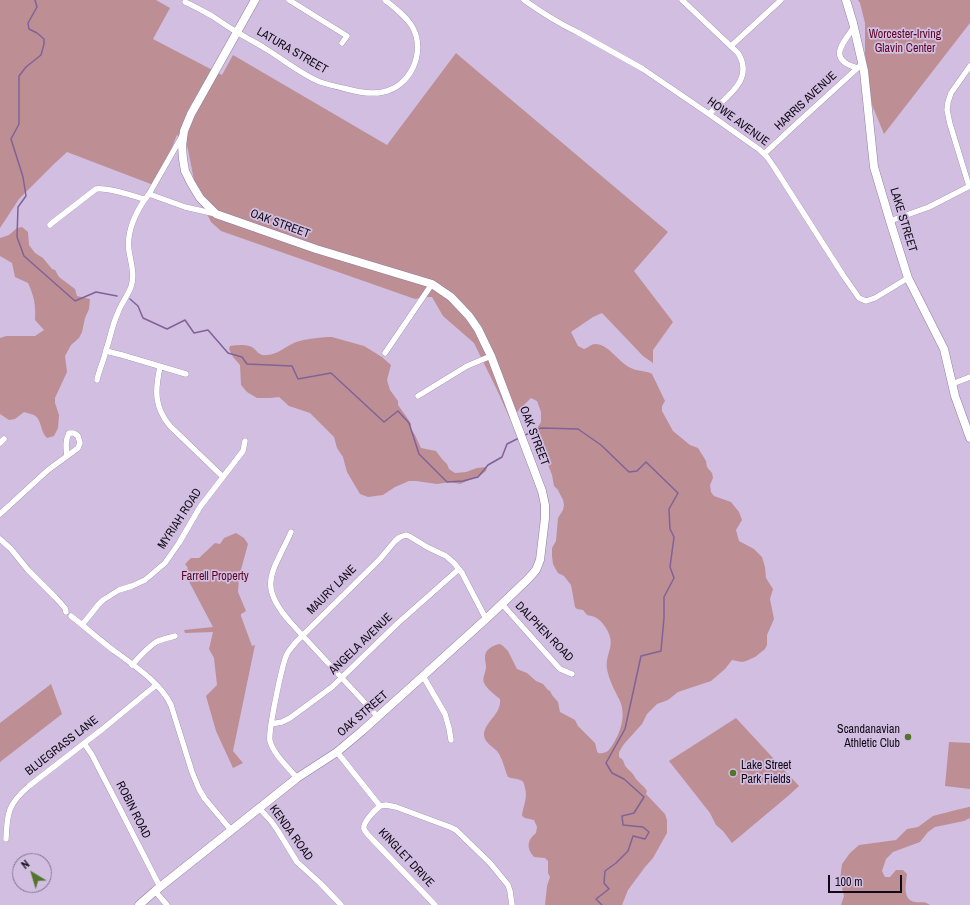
<!DOCTYPE html>
<html>
<head>
<meta charset="utf-8">
<style>
	body { margin:0 }
	#map { position:relative; width:970px; height:905px; overflow:hidden; background:#d1bee1; font-family:"Archivo Narrow",sans-serif }
	canvas { display:block }
	.north { position:absolute; left:12px; top:853px; width:40px; height:40px; box-sizing:border-box; background:#d1bee1; border:1px solid #847690; border-radius:50%; rotate:322deg; font-size:11px; font-weight:700; line-height:16px; text-align:center; color:#110a16 }
	.north::after { content:''; display:block; margin:auto; width:14px; height:18px; background:#53742b; clip-path:polygon(50% 0,100% 100%,50% 72%,0 100%) }
	.scale { position:absolute; left:828px; top:875px; width:74px; height:18px; box-sizing:border-box; border:2px solid #110a16; border-top:0; padding-left:5px; font-size:12px; line-height:14px; white-space:nowrap; color:#110a16; -webkit-text-stroke:3px #d1bee1; paint-order:stroke }
</style>
</head>
<body>
<div id="map">
<canvas width="970" height="905"></canvas>
<div class="north">N</div>
<div class="scale">100 m</div>
</div>
<script>
const ctx = document.querySelector('canvas').getContext('2d');
ctx.lineJoin = 'round';
function fillPath(path, color) {
  ctx.fillStyle = color;
  ctx.fill(path, 'evenodd');
}
function strokePath(path, color, width, dash) {
  ctx.strokeStyle = color;
  ctx.lineWidth = width;
  ctx.lineCap = dash ? 'butt' : 'round';
  ctx.setLineDash(dash || []);
  ctx.stroke(path);
}
function write(font, color, halo, rows, align = 'center') {
  ctx.font = font + ' "Archivo Narrow",sans-serif';
  ctx.lineWidth = 3.5;
  ctx.setLineDash([]);
  ctx.textBaseline = 'middle';
  ctx.strokeStyle = halo;
  ctx.fillStyle = color;
  for (const [text, x, y, turn = 0] of rows) {
    ctx.save();
    ctx.translate(x, y);
    ctx.rotate((+turn || 0) * Math.PI / 180);
    ctx.textAlign = isNaN(turn) ? turn : align;
    if (halo) ctx.strokeText(text, 0, 0);
    ctx.fillText(text, 0, 0);
    ctx.restore();
  }
}
const green = new Path2D(`
	M 0,0 L 156,0 L 170,8 L 153,39 L 222,75 L 233,55 L 387,145 L 456,53 L 470,65 L 668,232 L 634,271 L 673,322 L 653,350 L 653,363 L 643,356 L 602,313 L 593,317 L 571,332 L 578,346 L 584,349 C 588,348 591,344 595,344 C 609,344 619,363 631,368 C 638,372 646,370 652,374 L 665,401 L 662,406 L 662,411 L 673,431 L 690,445 L 698,448 L 706,461 L 707,467 L 712,473 L 713,478 L 710,485 L 711,492 L 714,496 L 731,502 L 739,512 L 742,520 L 736,530 L 739,541 L 754,549 L 762,557 L 765,567 L 766,578 L 773,589 L 770,599 L 774,619 L 767,635 L 767,645 L 765,649 L 755,657 L 746,661 L 742,662 L 732,660 L 725,669 L 711,681 L 678,692 L 668,700 L 657,704 L 647,714 L 642,724 L 624,744 L 619,752 L 619,757 L 623,760 C 625,767 626,767 630,771 C 633,773 634,776 636,779 C 639,783 644,786 647,791 L 646,794 L 665,814 L 667,820 L 667,833 L 653,858 L 645,867 L 628,890 L 622,905 L 545,905 L 547,886 L 550,877 L 548,873 L 548,861 L 545,858 L 534,857 C 526,848 527,840 536,833 L 537,827 L 534,820 L 525,818 L 522,816 C 523,806 528,798 525,788 C 524,784 524,781 520,780 C 516,778 512,779 508,777 C 504,768 503,759 497,751 C 493,747 484,742 484,735 C 484,722 502,714 500,699 C 495,695 487,689 484,683 C 482,678 486,672 486,667 C 486,664 485,661 485,658 C 484,650 493,645 500,644 L 503,646 L 508,651 L 517,669 L 527,673 L 536,681 L 543,684 L 548,690 L 550,691 L 552,695 L 558,702 L 560,712 L 575,720 L 578,726 L 595,743 L 597,751 L 598,753 C 606,754 609,751 613,744 C 621,732 626,715 620,701 C 615,691 609,680 607,669 C 605,652 617,646 606,628 C 600,619 597,617 587,615 L 583,610 L 577,609 L 575,607 L 571,585 L 564,576 L 558,573 L 555,568 L 553,564 L 552,556 L 552,548 L 556,541 L 558,518 L 563,510 L 564,505 L 563,500 L 558,490 L 554,486 L 552,475 L 545,457 L 540,441 L 538,436 L 534,433 L 541,422 L 541,412 L 537,401 L 531,398 L 510,419 L 498,392 L 474,343 L 443,316 L 432,297 L 424,297 L 415,299 L 221,231 L 211,222 L 201,202 L 195,185 L 186,140 L 177,135 L 156,186 L 67,152 L 54,164 L 19,199 L 0,228 Z
	M 858,0 L 970,0 L 970,23 L 884,134 L 872,105 L 865,55 L 865,23 L 860,3 Z
	M 22,227 L 28,232 L 29,245 L 35,253 L 43,258 L 52,269 L 55,270 L 59,277 L 75,289 L 77,296 L 90,299 L 89,309 L 85,318 L 82,332 L 79,338 L 71,345 L 65,356 L 67,372 L 55,398 L 55,403 L 59,415 L 58,428 L 54,436 L 47,438 C 40,432 42,419 34,415 C 31,414 27,413 24,412 L 15,419 L 9,420 L 0,414 L 0,338 L 6,336 L 35,336 L 44,330 L 35,320 C 36,305 34,296 28,283 L 15,277 L 12,263 L 0,256 L 0,238 L 9,235 L 17,228 Z
	M 327,337 L 332,337 L 364,346 L 382,357 L 391,365 L 387,380 L 390,390 L 398,401 L 398,405 L 408,419 L 411,424 L 410,428 L 415,435 L 421,448 L 436,451 L 442,459 L 447,464 L 449,469 L 455,473 L 466,472 L 477,468 L 487,467 L 486,471 L 481,475 L 460,484 L 450,482 L 437,484 L 416,481 L 409,481 L 395,487 L 383,495 L 368,497 L 360,494 L 347,472 L 343,457 L 337,448 L 334,437 L 310,413 L 289,406 L 279,397 L 270,398 L 257,398 L 247,392 L 241,385 L 240,365 L 233,357 L 229,349 L 230,346 C 237,345 245,344 252,347 C 258,351 258,356 267,355 C 277,355 286,346 296,342 C 306,339 316,338 327,337 Z
	M 236,533 L 244,538 L 248,544 L 239,577 L 238,592 L 246,611 L 241,614 L 241,616 L 252,646 L 255,645 L 233,751 L 243,763 L 233,768 L 216,731 L 206,696 L 217,685 L 214,658 L 209,649 L 213,632 L 185,633 L 184,630 L 213,627 L 184,572 L 188,568 L 185,564 L 191,558 L 199,558 L 215,543 L 220,544 L 224,538 Z
	M 51,684 L 62,714 L 0,762 L 0,723 Z
	M 736,718 L 799,786 L 788,796 L 732,843 L 723,831 L 716,825 L 710,813 L 669,761 Z
	M 949,742 L 970,743 L 970,789 L 945,786 Z
	M 969,807 L 970,807 L 970,818 L 964,821 L 935,827 L 928,832 L 920,842 L 893,852 L 886,859 L 882,871 L 885,877 L 890,877 L 896,870 L 903,870 L 907,874 C 906,883 902,900 915,902 C 921,903 925,901 930,905 L 841,905 L 844,896 L 840,880 L 842,864 L 850,853 L 859,845 L 896,840 L 907,829 L 918,827 L 933,816 L 956,810 Z`);
const stream = new Path2D(`
	M 35,0 L 37,7 L 28,23 L 29,29 L 37,33 L 44,39 L 44,44 L 41,55 L 26,67 L 19,76 L 19,124 L 11,139 L 23,177 L 26,196 L 18,207 L 17,237 L 24,256 L 75,301 L 96,292 L 117,296
	M 130,299 L 138,306 L 143,318 L 167,329 L 185,320 L 194,333 L 208,330 L 228,353 L 242,357 L 247,364 L 292,366 L 298,379 L 331,373 L 384,422 L 398,411 L 409,423 L 419,454 L 447,482 L 463,481 L 478,477 L 488,465 L 502,457 L 507,444 L 519,438
	M 525,435 L 541,428 L 578,429 L 601,445 L 629,472 L 637,471 L 646,462 L 678,493 L 669,509 L 670,529 L 674,537 L 670,567 L 674,578 L 664,597 L 664,618 L 661,651 L 641,656 L 625,729 L 606,763 L 612,773 L 624,779 L 644,797 L 634,813 L 622,816 L 623,825 L 643,827 L 649,832 L 645,839 L 633,836 L 628,851 L 616,863 L 605,871 L 604,883 L 609,889 L 596,899 L 602,905`);
const street = new Path2D(`
	M 289,0 L 347,36 L 342,43
	M 524,0 C 541,12 558,23 577,32 L 643,69 L 709,114 L 760,150 L 767,157 L 774,167 L 843,275 L 859,298 L 866,301 L 875,298 L 908,278
	M 682,0 L 738,53 C 755,80 726,97 709,114
	M 185,2 C 194,6 203,11 212,16 C 220,21 228,27 237,32 C 246,38 257,43 266,49 C 284,60 301,74 320,82 C 329,85 338,87 347,89 C 358,92 371,95 383,92 C 410,87 426,53 413,28 C 407,17 395,8 385,0
	M 854,27 C 842,44 827,60 858,68
	M 731,46 L 781,0
	M 182,136 L 149,194 L 185,207 L 216,214
	M 764,154 L 793,127 L 862,64
	M 969,186 L 950,124 L 947,110 L 948,102 L 951,93 L 970,66
	M 890,221 L 929,207 L 970,186
	M 50,225 L 52,223 L 96,189 C 109,187 132,196 144,199
	M 106,351 L 122,355 L 186,374
	M 385,353 L 432,284
	M 160,367 C 155,390 154,407 170,426 L 223,477
	M 97,380 C 99,370 104,360 106,350 C 110,339 112,326 117,315 C 120,305 127,297 131,287 C 135,275 131,263 129,251 C 126,231 137,209 149,194
	M 952,384 L 970,377
	M 418,396 L 467,366 L 491,356
	M 0,443 L 4,439
	M 0,514 L 48,470 L 78,448 L 80,443 L 78,436 L 74,433 L 69,433 C 65,441 66,448 67,456
	M 291,532 C 273,573 256,584 291,623 L 378,717
	M 0,539 L 11,549 L 28,570 L 55,597 L 65,608 L 66,612
	M 502,604 L 560,669 L 572,674
	M 71,616 C 85,627 99,639 113,650 C 132,664 161,683 171,705 L 192,772 L 199,789 L 205,799 L 231,830
	M 82,625 L 98,605 L 103,600 L 119,590 L 132,586 L 145,580 L 165,563 L 179,543 L 200,507 L 243,451 L 245,441
	M 132,665 C 139,657 147,648 156,642 C 162,639 168,638 175,636
	M 423,676 L 445,714 L 449,728 L 451,740
	M 271,724 L 282,722 L 290,718 L 332,687 L 398,623 L 459,569
	M 84,743 L 92,755 L 120,809 L 160,887
	M 337,752 L 380,806 L 386,805 L 396,807 L 450,827 L 456,830 L 490,863 L 508,885 L 510,891 L 512,905
	M 297,778 C 288,767 274,755 270,741 C 268,732 282,664 287,654 C 289,650 293,646 296,642 L 380,559 L 395,541 L 400,537 L 406,535 L 409,536 L 427,547 L 446,556 L 454,563 L 462,573 L 486,619
	M 380,806 C 375,810 362,823 364,829 C 366,833 370,837 372,839 L 435,905
	M 259,808 L 271,821 L 278,831 L 297,862 L 320,883 L 341,905
	M 6,839 C 7,813 8,804 29,786 L 100,731 L 156,685
	M 155,891 L 167,905`);
const secondary = new Path2D(`
	M 846,0 L 853,23 L 864,71 L 874,167 L 890,221 L 908,278 L 944,349 L 955,396 L 970,438
	M 139,905 L 155,891 L 297,778 L 337,752 L 362,731 L 423,676 L 486,619 L 528,579 L 536,570 L 540,560 L 545,518 L 545,505 L 542,491 L 491,356 L 478,329 L 469,316 L 451,297 L 432,284 L 316,249 L 216,214 L 200,198 L 191,183 L 185,171 L 183,159 L 182,146 L 184,131 L 191,114 L 255,0`);
const markers = [
	[908,737,4,"#53742b"],
	[733,773,4,"#53742b"]
];
const parkNames = [
	["Worcester-Irving",905,35],
	["Glavin Center",905,49],
	["Farrell Property",215,577]
];
const streetNames = [
	["LATURA STREET",292,51,30],
	["HARRIS AVENUE",806,101,-43],
	["HOWE AVENUE",738,122,36],
	["LAKE STREET",903,220,73],
	["OAK STREET",280,224,20],
	["OAK STREET",534,436,69],
	["MYRIAH ROAD",180,519,-57],
	["MAURY LANE",332,590,-45],
	["DALPHEN ROAD",544,632,46],
	["ANGELA AVENUE",361,644,-44],
	["OAK STREET",363,714,-41],
	["BLUEGRASS LANE",62,746,-38],
	["ROBIN ROAD",133,810,63],
	["KENDA ROAD",291,833,54],
	["KINGLET DRIVE",406,858,47]
];
const poiNames = [
	["Scandanavian",900,730],
	["Athletic Club",900,744],
	["Lake Street",741,766,"left"],
	["Park Fields",741,780,"left"]
];
fillPath(green, '#bd8f95');
strokePath(stream, '#816298', 1.5);
strokePath(street, '#8e7c9d', 6);
strokePath(secondary, '#8e7c9d', 9);
strokePath(street, '#fff', 5.5);
strokePath(secondary, '#fff', 8);
for (const [x, y, r, color] of markers) {
  const dot = new Path2D();
  dot.arc(x, y, r, 0, 2 * Math.PI);
  ctx.fillStyle = color;
  ctx.fill(dot);
  strokePath(dot, '#d1bee1', 1.5);
}
write('12px', '#5e0423', '#d1bee1', parkNames);
write('12px', '#110a16', '#d1bee1', streetNames);
write('12px', '#110a16', '#d1bee1', poiNames, 'right');
</script>
</body>
</html>
